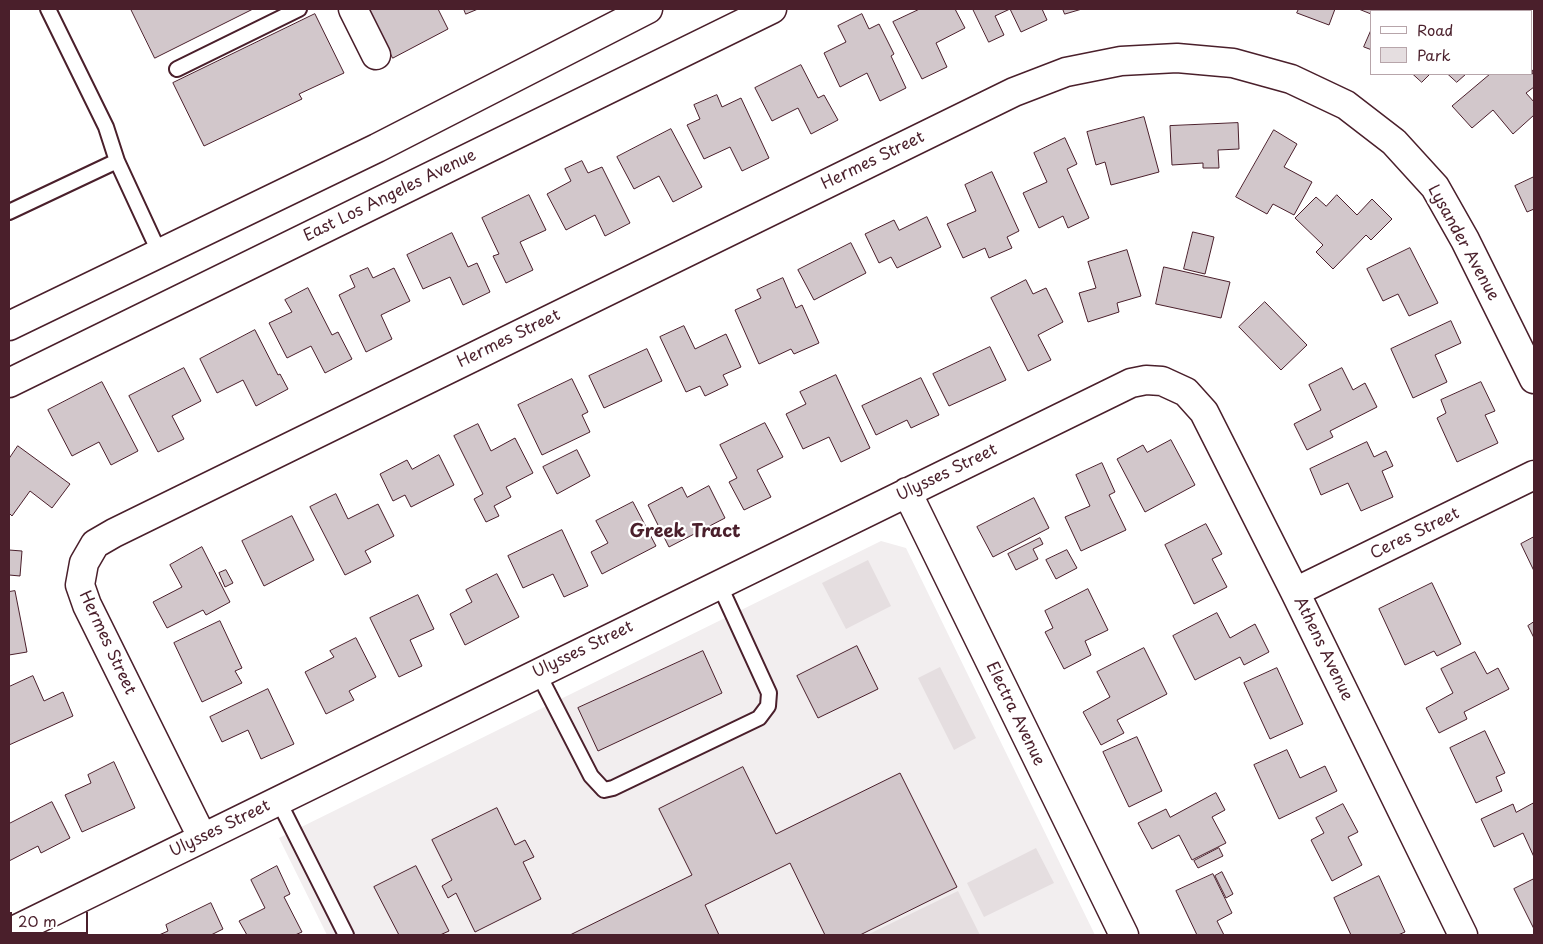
<!DOCTYPE html>
<html>
<head>
<meta charset="utf-8">
<style>
	body { margin:0 }
	#map { position:relative; width:1543px; height:944px; overflow:hidden; background:#fff; font-family:"Playpen Sans",sans-serif }
	canvas { display:block }
	.frame { position:absolute; inset:0; border:10px solid #4a1f2b; pointer-events:none }
	.legend { position:absolute; left:1370px; top:10px; width:162px; height:65px; box-sizing:border-box; background:#fff; border:1px solid #b7a5aa; margin:0; padding:6px 9px; list-style:none; font-size:15px; color:#4a1f2b }
	.legend li { display:flex; align-items:center; gap:10px; height:25px }
	.legend b { width:25px; border:1px solid #b7a5aa }
	.scale { position:absolute; left:10px; top:912px; width:78px; height:22px; box-sizing:border-box; border:2px solid #4a1f2b; border-top:0; padding-left:6px; font-size:15px; line-height:18px; white-space:nowrap; color:#4a1f2b; -webkit-text-stroke:4px #fff; paint-order:stroke }
</style>
</head>
<body>
<div id="map">
<canvas width="1543" height="944"></canvas>
<div class="frame"></div>
<ul class="legend">
<li><b style="height:6px;background:#fff"></b>Road</li>
<li><b style="height:14px;background:#e5dee0"></b>Park</li>
</ul>
<div class="scale">20 m</div>
</div>
<script>
const ctx = document.querySelector('canvas').getContext('2d');
ctx.lineJoin = 'round';
function fillPath(path, color) {
  ctx.fillStyle = color;
  ctx.fill(path, 'evenodd');
}
function strokePath(path, color, width, dash) {
  ctx.strokeStyle = color;
  ctx.lineWidth = width;
  ctx.lineCap = dash ? 'butt' : 'round';
  ctx.setLineDash(dash || []);
  ctx.stroke(path);
}
function write(font, color, halo, rows, align = 'center') {
  ctx.font = font + ' "Playpen Sans",sans-serif';
  ctx.lineWidth = 4.5;
  ctx.setLineDash([]);
  ctx.textBaseline = 'middle';
  ctx.strokeStyle = halo;
  ctx.fillStyle = color;
  for (const [text, x, y, turn = 0] of rows) {
    ctx.save();
    ctx.translate(x, y);
    ctx.rotate((+turn || 0) * Math.PI / 180);
    ctx.textAlign = isNaN(turn) ? turn : align;
    if (halo) ctx.strokeText(text, 0, 0);
    ctx.fillText(text, 0, 0);
    ctx.restore();
  }
}
const built = new Path2D(`
	M 881,541 L 906,548 L 1095,935 L 327,935 L 279,838 Z`);
const green = new Path2D(`
	M 868,560 L 891,606 L 846,629 L 822,583 Z
	M 940,667 L 976,738 L 954,750 L 918,678 Z
	M 1036,848 L 1054,883 L 984,917 L 967,883 Z
	M 958,891 L 980,935 L 867,935 Z`);
const building = new Path2D(`
	M 131,9 L 253,9 L 155,58 Z
	M 368,9 L 438,9 L 448,29 L 393,58 Z
	M 464,9 L 478,9 L 466,14 Z
	M 920,9 L 955,9 L 965,28 L 936,43 L 947,67 L 922,79 L 893,22 Z
	M 973,9 L 1042,9 L 1047,20 L 1021,32 L 1010,9 L 995,16 L 1004,35 L 989,42 Z
	M 1063,9 L 1082,9 L 1065,14 Z
	M 1299,9 L 1335,9 L 1329,25 L 1297,13 Z
	M 1359,9 L 1409,9 L 1408,11 L 1372,11 L 1372,14 Z
	M 1450,9 L 1472,9 L 1474,11 L 1448,11 Z
	M 315,14 L 344,73 L 299,94 L 302,99 L 204,146 L 173,83 Z
	M 862,14 L 869,29 L 879,24 L 894,54 L 891,56 L 906,88 L 880,101 L 867,73 L 840,87 L 824,53 L 846,42 L 838,26 Z
	M 1372,28 L 1372,50 L 1364,47 Z
	M 801,65 L 818,98 L 824,95 L 838,120 L 811,134 L 798,108 L 772,121 L 755,88 Z
	M 1532,70 L 1534,73 L 1534,87 L 1526,93 L 1534,102 L 1534,115 L 1513,134 L 1493,110 L 1472,128 L 1452,106 L 1490,74 L 1532,74 Z
	M 1413,74 L 1430,74 L 1422,82 Z
	M 1448,74 L 1466,74 L 1457,82 Z
	M 717,95 L 722,107 L 741,98 L 769,158 L 742,171 L 730,147 L 704,159 L 687,125 L 700,119 L 694,105 Z
	M 1144,117 L 1159,172 L 1111,185 L 1105,162 L 1096,165 L 1087,132 Z
	M 1238,123 L 1239,149 L 1218,150 L 1219,168 L 1203,168 L 1203,163 L 1172,165 L 1170,126 Z
	M 671,129 L 702,187 L 673,202 L 659,176 L 634,189 L 617,157 Z
	M 1274,130 L 1297,144 L 1284,167 L 1312,182 L 1294,215 L 1273,204 L 1267,214 L 1236,197 Z
	M 1065,138 L 1077,164 L 1067,169 L 1089,218 L 1068,228 L 1063,216 L 1039,228 L 1023,193 L 1047,182 L 1034,153 Z
	M 582,161 L 588,173 L 602,167 L 630,223 L 605,236 L 595,215 L 566,230 L 547,194 L 571,181 L 565,169 Z
	M 992,172 L 1019,231 L 1007,237 L 1012,248 L 989,258 L 985,248 L 963,258 L 947,224 L 976,211 L 965,185 Z
	M 1534,177 L 1534,209 L 1527,212 L 1515,186 Z
	M 529,195 L 546,230 L 520,242 L 533,270 L 506,283 L 493,256 L 499,254 L 482,218 Z
	M 1337,195 L 1357,215 L 1372,199 L 1392,219 L 1371,240 L 1366,235 L 1333,269 L 1316,252 L 1323,245 L 1295,218 L 1316,197 L 1326,206 Z
	M 927,217 L 941,247 L 897,268 L 891,257 L 879,263 L 865,234 L 894,220 L 899,230 Z
	M 1193,232 L 1214,237 L 1205,274 L 1184,269 Z
	M 452,233 L 468,267 L 477,263 L 490,292 L 463,305 L 450,277 L 423,289 L 407,255 Z
	M 851,243 L 866,273 L 814,300 L 798,270 Z
	M 1410,248 L 1438,303 L 1409,316 L 1398,294 L 1383,301 L 1367,269 Z
	M 1127,250 L 1141,296 L 1117,303 L 1119,312 L 1088,322 L 1079,293 L 1096,288 L 1088,262 Z
	M 1164,267 L 1230,282 L 1221,318 L 1156,304 Z
	M 368,268 L 373,278 L 394,268 L 410,301 L 381,315 L 392,339 L 366,352 L 339,295 L 355,287 L 350,276 Z
	M 783,278 L 796,308 L 802,305 L 819,343 L 794,354 L 791,349 L 759,364 L 735,310 L 761,298 L 757,290 Z
	M 1026,280 L 1033,294 L 1046,288 L 1063,322 L 1038,335 L 1051,360 L 1028,371 L 991,298 Z
	M 308,288 L 332,335 L 338,332 L 352,359 L 325,373 L 311,346 L 287,358 L 269,323 L 292,312 L 285,300 Z
	M 1265,302 L 1307,345 L 1281,370 L 1239,327 Z
	M 1451,321 L 1461,343 L 1435,355 L 1447,382 L 1413,398 L 1391,349 Z
	M 684,326 L 695,349 L 726,334 L 741,367 L 723,375 L 728,385 L 705,396 L 700,386 L 686,392 L 660,337 Z
	M 255,330 L 278,375 L 280,374 L 288,389 L 256,406 L 243,380 L 217,393 L 200,359 Z
	M 990,347 L 1006,380 L 949,406 L 933,374 Z
	M 647,349 L 662,381 L 604,408 L 589,376 Z
	M 184,368 L 201,401 L 172,416 L 184,439 L 158,452 L 129,396 Z
	M 1342,368 L 1353,390 L 1365,383 L 1377,407 L 1330,431 L 1333,437 L 1307,450 L 1294,424 L 1321,410 L 1309,385 Z
	M 836,375 L 870,448 L 841,462 L 829,437 L 803,449 L 786,414 L 806,404 L 800,392 Z
	M 921,378 L 939,415 L 911,428 L 907,420 L 876,435 L 862,406 Z
	M 572,379 L 588,412 L 582,415 L 590,432 L 542,455 L 518,405 Z
	M 102,382 L 138,451 L 111,465 L 99,442 L 72,456 L 48,410 Z
	M 1481,382 L 1495,411 L 1485,415 L 1498,443 L 1457,462 L 1437,418 L 1446,413 L 1441,400 Z
	M 765,423 L 783,457 L 757,470 L 771,497 L 744,510 L 729,482 L 737,478 L 720,445 Z
	M 478,424 L 491,451 L 515,438 L 533,473 L 506,487 L 511,497 L 494,506 L 499,516 L 486,522 L 474,499 L 483,494 L 454,436 Z
	M 1171,440 L 1195,485 L 1145,512 L 1117,459 L 1143,445 L 1147,452 Z
	M 1367,442 L 1374,457 L 1386,451 L 1393,466 L 1382,471 L 1393,497 L 1361,511 L 1348,483 L 1321,495 L 1310,469 Z
	M 18,446 L 70,484 L 52,508 L 30,491 L 12,516 L 9,513 L 9,459 Z
	M 577,450 L 590,476 L 557,494 L 543,467 Z
	M 439,455 L 454,485 L 411,507 L 405,495 L 393,501 L 380,474 L 407,460 L 412,469 Z
	M 1102,463 L 1115,492 L 1109,495 L 1126,530 L 1081,551 L 1065,517 L 1090,506 L 1076,475 Z
	M 709,486 L 725,518 L 669,547 L 648,505 L 682,487 L 687,497 Z
	M 336,494 L 348,519 L 378,504 L 394,536 L 365,551 L 371,562 L 345,575 L 310,507 Z
	M 1034,498 L 1049,528 L 993,557 L 977,527 Z
	M 633,502 L 656,546 L 602,574 L 591,552 L 608,543 L 596,521 Z
	M 292,516 L 314,560 L 264,586 L 242,541 Z
	M 1206,524 L 1222,554 L 1212,559 L 1227,587 L 1194,604 L 1165,545 Z
	M 562,530 L 588,586 L 564,597 L 553,574 L 523,588 L 508,556 Z
	M 1534,537 L 1534,571 L 1521,544 Z
	M 1040,538 L 1043,544 L 1033,549 L 1038,559 L 1016,570 L 1008,554 Z
	M 202,547 L 230,602 L 206,615 L 203,610 L 167,628 L 153,602 L 182,587 L 170,565 Z
	M 9,550 L 22,551 L 20,576 L 9,575 Z
	M 1067,550 L 1077,568 L 1056,579 L 1046,560 Z
	M 226,570 L 233,583 L 225,587 L 219,573 Z
	M 497,574 L 519,617 L 465,645 L 450,614 L 472,602 L 466,590 Z
	M 1432,583 L 1461,644 L 1437,656 L 1434,651 L 1405,665 L 1379,609 Z
	M 1088,589 L 1108,630 L 1085,641 L 1091,655 L 1064,669 L 1045,632 L 1053,628 L 1045,611 Z
	M 15,591 L 27,652 L 9,655 L 9,592 Z
	M 418,595 L 434,629 L 410,640 L 422,666 L 399,677 L 370,618 Z
	M 1217,613 L 1230,638 L 1255,624 L 1269,652 L 1244,665 L 1240,657 L 1195,680 L 1173,636 Z
	M 220,621 L 242,668 L 235,671 L 242,683 L 202,702 L 174,643 Z
	M 1534,622 L 1534,638 L 1528,626 Z
	M 356,638 L 376,677 L 349,691 L 354,700 L 326,714 L 305,672 L 334,657 L 330,651 Z
	M 857,646 L 878,689 L 818,718 L 797,676 Z
	M 1144,648 L 1167,694 L 1117,720 L 1124,733 L 1101,745 L 1083,712 L 1110,697 L 1097,672 Z
	M 703,651 L 722,693 L 598,751 L 578,708 Z
	M 1475,652 L 1487,674 L 1498,668 L 1509,689 L 1464,712 L 1467,719 L 1439,733 L 1426,708 L 1453,693 L 1441,669 Z
	M 1277,668 L 1303,724 L 1270,739 L 1244,683 Z
	M 33,676 L 44,701 L 63,692 L 73,716 L 9,745 L 9,687 Z
	M 268,689 L 294,744 L 261,759 L 248,730 L 222,742 L 210,717 Z
	M 1485,731 L 1505,773 L 1496,777 L 1502,791 L 1476,803 L 1450,748 Z
	M 1137,737 L 1162,791 L 1129,807 L 1103,752 Z
	M 1287,750 L 1300,778 L 1325,766 L 1337,791 L 1279,819 L 1254,765 Z
	M 114,762 L 135,808 L 82,832 L 65,795 L 91,783 L 88,775 Z
	M 743,767 L 776,834 L 900,773 L 957,887 L 860,935 L 825,935 L 790,863 L 705,905 L 719,935 L 570,935 L 692,875 L 659,809 Z
	M 1216,793 L 1225,810 L 1212,817 L 1226,843 L 1192,860 L 1179,835 L 1152,849 L 1138,823 L 1166,809 L 1170,817 Z
	M 52,802 L 70,838 L 41,853 L 38,846 L 9,861 L 9,824 Z
	M 1534,803 L 1534,857 L 1523,833 L 1494,847 L 1481,819 L 1513,804 L 1516,812 Z
	M 1343,804 L 1358,832 L 1348,837 L 1362,865 L 1332,881 L 1311,840 L 1324,833 L 1316,818 Z
	M 497,808 L 515,845 L 525,840 L 534,857 L 523,862 L 541,899 L 475,932 L 456,893 L 448,898 L 442,886 L 452,880 L 432,840 Z
	M 1219,848 L 1223,856 L 1198,868 L 1194,861 Z
	M 277,866 L 290,894 L 284,897 L 302,932 L 295,935 L 247,935 L 239,921 L 265,908 L 251,880 Z
	M 416,866 L 449,931 L 440,935 L 399,935 L 374,887 Z
	M 1222,872 L 1233,894 L 1226,898 L 1215,876 Z
	M 1213,874 L 1232,913 L 1217,921 L 1224,935 L 1197,935 L 1176,891 Z
	M 1379,876 L 1405,932 L 1398,935 L 1351,935 L 1334,898 Z
	M 1534,879 L 1534,929 L 1514,889 Z
	M 211,903 L 223,929 L 211,935 L 159,935 L 168,931 L 166,925 Z`);
const lane = new Path2D(`
	M 48,9 L 106,127 L 117,161 L 160,254
	M 177,69 L 299,9
	M 9,212 L 117,161
	M 538,673 L 591,776 L 604,790 L 613,788 L 759,718 L 768,706 L 769,693 L 719,584
	M 278,800 L 346,935`);
const street = new Path2D(`
	M 353,9 L 376,55
	M 907,492 L 1124,935
	M 1295,592 L 1534,475
	M 202,837 L 87,605 L 80,585 L 84,563 L 95,544 L 114,533 L 1014,92 L 1066,72 L 1121,61 L 1177,58 L 1233,63 L 1291,79 L 1346,105 L 1394,142 L 1435,187 L 1465,240 L 1534,379
	M 9,933 C 382,747 757,565 1131,383 L 1146,380 L 1162,381 L 1186,392 L 1204,412 L 1295,592 L 1463,935`);
const primary = new Path2D(`
	M 9,326 L 377,148 L 648,9
	M 9,383 L 772,9`);
const streetNames = [
	["Hermes Street",873,161,-26],
	["East Los Angeles Avenue",390,196,-26],
	["Lysander Avenue",1463,243,61],
	["Hermes Street",509,339,-26],
	["Ulysses Street",947,473,-26],
	["Ceres Street",1415,534,-26],
	["Hermes Street",107,643,65],
	["Athens Avenue",1323,649,64],
	["Ulysses Street",583,650,-26],
	["Electra Avenue",1015,714,64],
	["Ulysses Street",220,829,-26]
];
const neighbourhoodNames = [
	["Greek Tract",685,532]
];
fillPath(built, '#f2eeef');
fillPath(green, '#e5dee0');
fillPath(building, '#d2c7cb');
strokePath(building, '#4a1f2b', 1);
strokePath(lane, '#4a1f2b', 18);
strokePath(street, '#4a1f2b', 31);
strokePath(primary, '#4a1f2b', 31);
strokePath(lane, '#fff', 14);
strokePath(street, '#fff', 28);
strokePath(primary, '#fff', 28);
write('16px', '#4a1f2b', '#fff', streetNames);
write('bold 18px', '#4a1f2b', '#fff', neighbourhoodNames);
</script>
</body>
</html>
